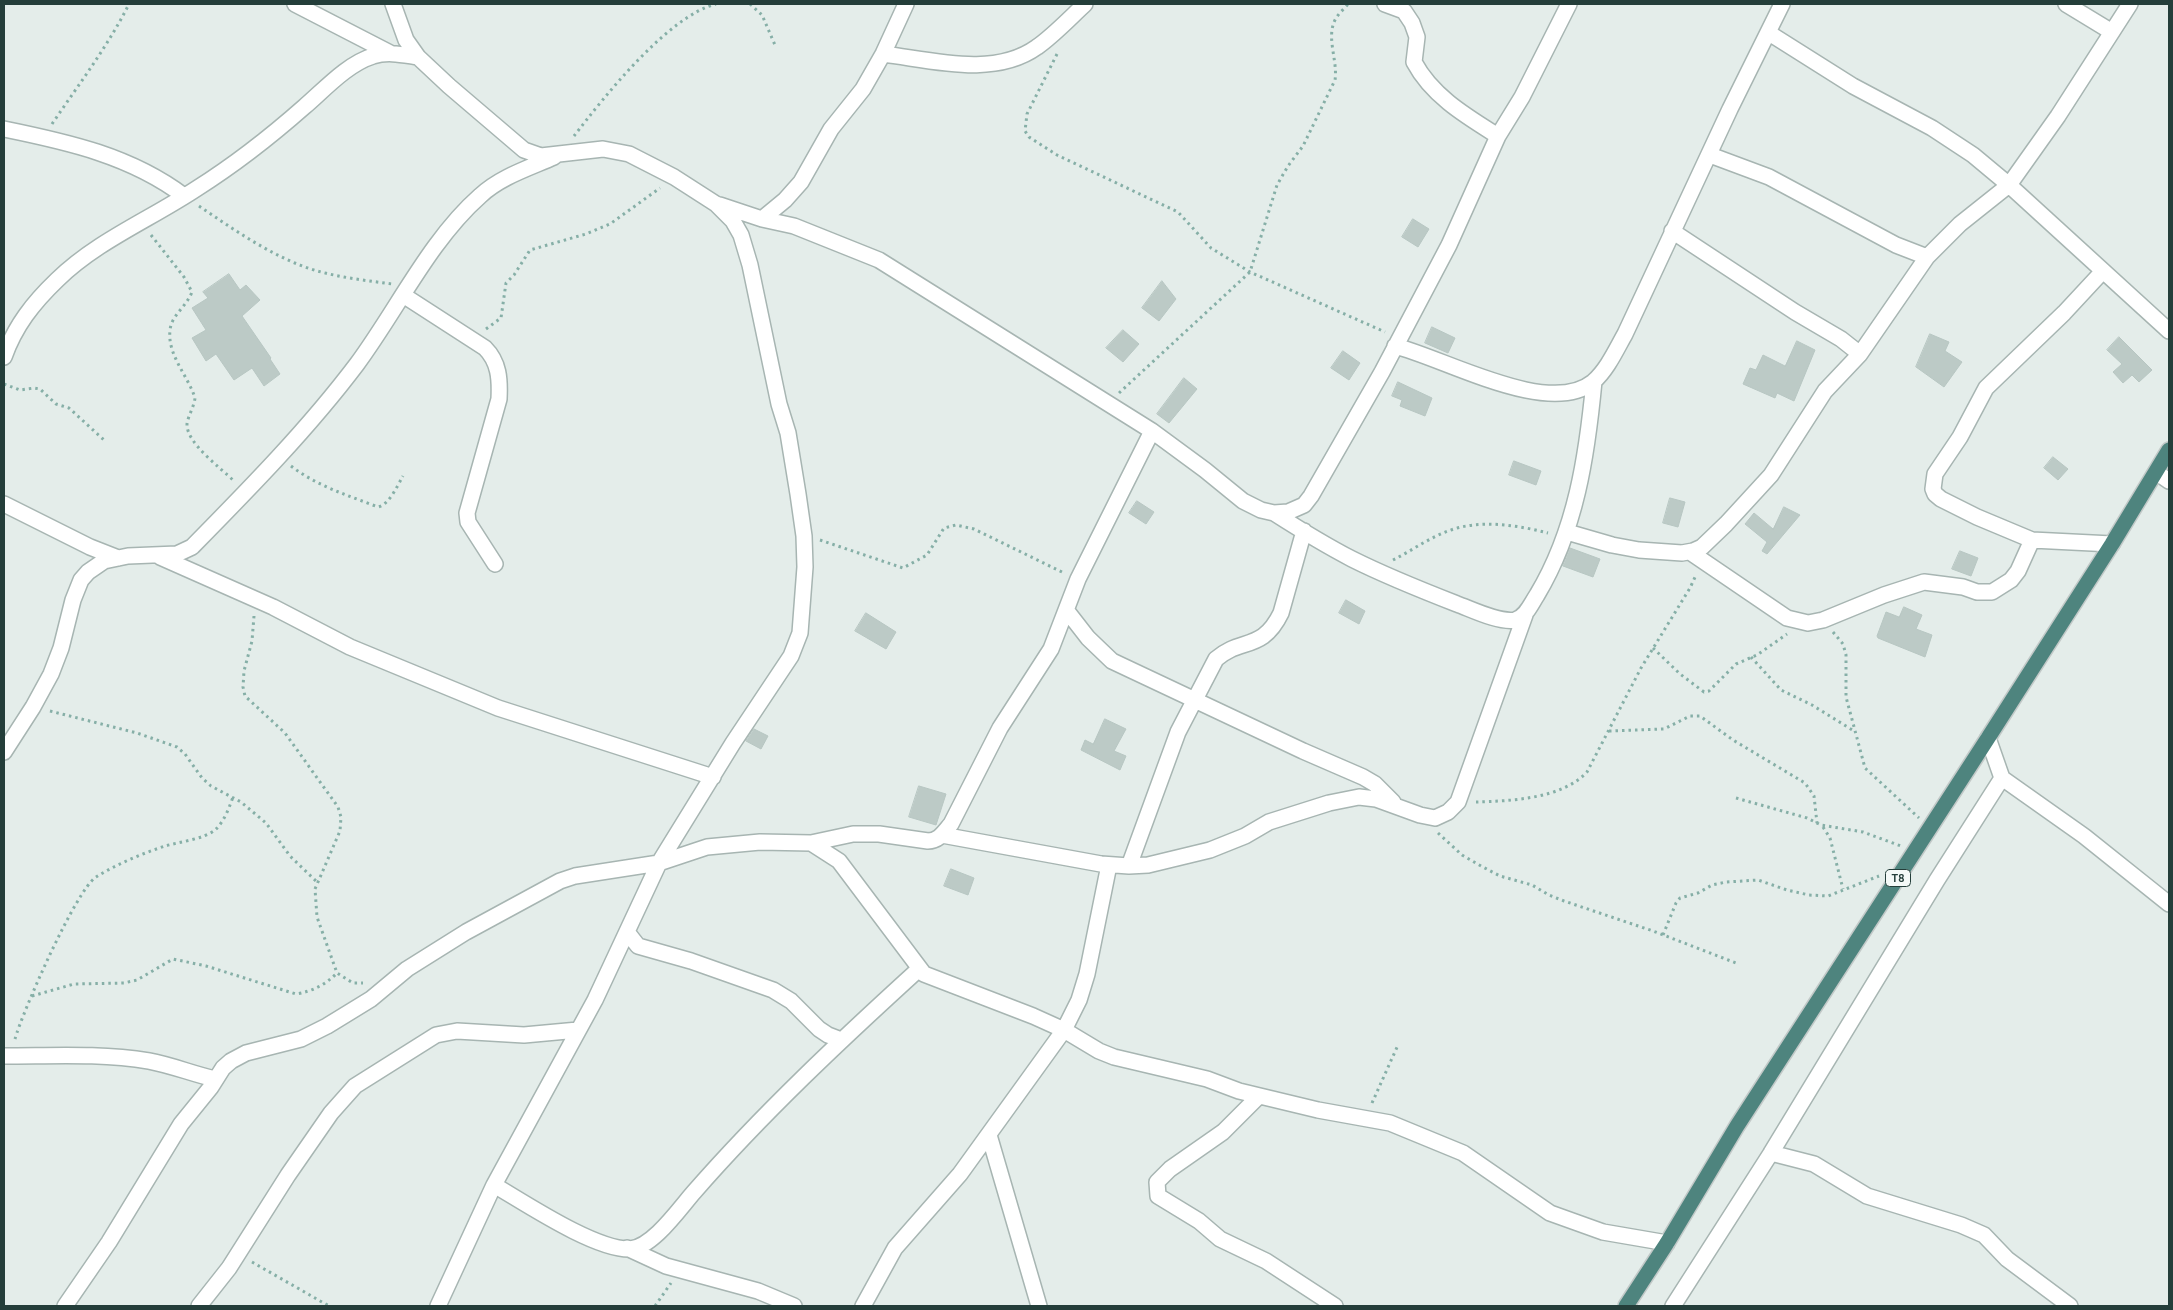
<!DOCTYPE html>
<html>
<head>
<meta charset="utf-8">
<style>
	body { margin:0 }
	#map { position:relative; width:2173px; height:1310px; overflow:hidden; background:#e4edea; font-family:Ubuntu,sans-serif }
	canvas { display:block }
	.frame { position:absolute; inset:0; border:5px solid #243e3a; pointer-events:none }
</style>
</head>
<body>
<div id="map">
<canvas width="2173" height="1310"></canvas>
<div class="frame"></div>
</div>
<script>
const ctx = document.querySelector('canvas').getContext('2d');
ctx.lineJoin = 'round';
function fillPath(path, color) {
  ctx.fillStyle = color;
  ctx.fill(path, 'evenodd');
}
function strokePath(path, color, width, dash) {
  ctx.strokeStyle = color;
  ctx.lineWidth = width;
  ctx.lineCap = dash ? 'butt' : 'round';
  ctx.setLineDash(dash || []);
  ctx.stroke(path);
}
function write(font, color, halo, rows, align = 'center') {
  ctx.font = font + ' Ubuntu,sans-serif';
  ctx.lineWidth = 5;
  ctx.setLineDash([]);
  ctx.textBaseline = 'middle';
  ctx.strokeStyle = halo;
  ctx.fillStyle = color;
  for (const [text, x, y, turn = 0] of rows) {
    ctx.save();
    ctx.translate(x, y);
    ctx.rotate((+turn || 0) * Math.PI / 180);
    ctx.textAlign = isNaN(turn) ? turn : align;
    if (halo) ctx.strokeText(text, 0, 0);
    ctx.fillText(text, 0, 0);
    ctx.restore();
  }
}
const building = new Path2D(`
	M 1413,219 L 1429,229 L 1418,247 L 1402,237 Z
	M 229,274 L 240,290 L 246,285 L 260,300 L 242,316 L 271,358 L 270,359 L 280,374 L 264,386 L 252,368 L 234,380 L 216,354 L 206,361 L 192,338 L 206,330 L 192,308 L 208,298 L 203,292 Z
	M 1162,281 L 1176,299 L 1159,321 L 1142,308 Z
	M 1432,327 L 1455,338 L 1448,353 L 1425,343 Z
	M 1123,330 L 1139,344 L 1123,362 L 1106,348 Z
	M 1930,334 L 1949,342 L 1945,351 L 1962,362 L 1944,387 L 1916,367 Z
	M 2119,337 L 2152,370 L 2139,382 L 2132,375 L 2123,383 L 2113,372 L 2122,364 L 2107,350 Z
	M 1797,341 L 1815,350 L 1794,401 L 1777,393 L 1775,398 L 1743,384 L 1750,368 L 1756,370 L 1763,355 L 1785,366 Z
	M 1343,351 L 1360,363 L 1349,380 L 1331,368 Z
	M 1184,378 L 1197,389 L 1169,423 L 1157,414 Z
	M 1398,382 L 1432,398 L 1425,416 L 1400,406 L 1402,400 L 1392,396 Z
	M 2053,457 L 2068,469 L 2058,480 L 2044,468 Z
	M 1514,461 L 1541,471 L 1536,485 L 1509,475 Z
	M 1670,498 L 1685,502 L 1678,527 L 1663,523 Z
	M 1137,501 L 1154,512 L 1146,524 L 1129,513 Z
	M 1784,507 L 1800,515 L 1767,554 L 1762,551 L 1767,542 L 1745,524 L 1754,513 L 1773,529 Z
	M 1570,548 L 1600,559 L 1593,577 L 1563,566 Z
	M 1960,551 L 1978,558 L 1971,576 L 1952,569 Z
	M 1346,600 L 1365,611 L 1359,624 L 1339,613 Z
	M 1904,607 L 1922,615 L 1916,629 L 1932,635 L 1925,657 L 1878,638 L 1877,636 L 1886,612 L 1899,617 Z
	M 866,613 L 896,632 L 886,649 L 855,631 Z
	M 1105,719 L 1126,729 L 1114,751 L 1126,756 L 1120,770 L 1081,750 L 1085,740 L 1093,744 Z
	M 754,729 L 768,736 L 761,749 L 746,741 Z
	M 919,786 L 946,794 L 936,825 L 909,817 Z
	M 951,869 L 974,878 L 968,895 L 944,886 Z`);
const path = new Path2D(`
	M 750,4 L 762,15 L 775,45
	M 1057,54 L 1027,114 L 1025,131 L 1029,137 L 1057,155 L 1178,212 L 1211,248 L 1250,272 L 1385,332
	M 52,124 C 79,84 108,46 129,4
	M 574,136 C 604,97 668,16 716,4
	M 199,206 C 233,229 267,253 305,267 C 333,277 363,280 392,284
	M 151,235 L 184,277 L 192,292 C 187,305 175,313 171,325 C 164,352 188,375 195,398 C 194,407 188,416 187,424 C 186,443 222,469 234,481
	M 486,329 L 501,318 L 506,283 L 514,275 L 530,250 L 586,234 L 610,224 L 660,188
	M 4,384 L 20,390 L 34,388 L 40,389 L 56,404 L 69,408 L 104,440
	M 1119,393 L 1250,272 L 1277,185 L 1288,166 L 1303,146 L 1335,80 C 1338,61 1326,38 1335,20 C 1338,14 1344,9 1348,4
	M 291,466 C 317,486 347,495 378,507 C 390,504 397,486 403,476
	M 820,540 L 903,568 L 927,555 L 944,528 L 956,525 L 974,529 L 1064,573
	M 1393,560 C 1411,551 1429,538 1448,531 C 1479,519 1517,525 1548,533
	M 254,616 L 252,641 L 244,671 L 243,687 L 245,696 L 285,733 L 338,807 L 341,817 L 340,831 L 315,889 L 317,917 L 337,973 L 353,983 L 363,983
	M 1833,632 L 1843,644 L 1846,655 L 1846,697 L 1865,768 L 1919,818
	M 1653,648 L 1680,674 L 1704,692 L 1709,691 L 1736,664 L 1757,655 L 1787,634
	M 1751,657 L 1781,690 L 1812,705 L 1854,731
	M 50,711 L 137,733 L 177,747 L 185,754 L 202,778 L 211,786 L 241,802 L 266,823 L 290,856 L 317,882
	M 1609,731 L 1664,729 L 1690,716 L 1700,716 L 1733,740 L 1805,783 L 1814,796 L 1817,823
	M 1736,798 L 1807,818 L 1821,825 L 1863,832 L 1901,846
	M 1476,802 C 1510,801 1562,799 1587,772 L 1641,668 L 1690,588 L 1696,575
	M 1823,827 L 1830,838 L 1843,889
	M 1438,833 L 1462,855 L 1481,866 L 1500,876 L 1532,885 L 1549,895 L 1564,901 L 1653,931 L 1736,963
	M 1663,935 L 1676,903 L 1680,898 L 1698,893 L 1712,885 L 1726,882 L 1758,880 L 1787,890 L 1809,895 L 1828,896 L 1879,876
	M 32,996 L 74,984 L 124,983 L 137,980 L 173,959 L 206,966 L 296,994 C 313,991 325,985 337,973
	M 15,1039 C 22,1013 76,890 96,877 C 117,864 141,854 165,846 C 179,842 204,839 215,830 C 224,822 229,808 233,797
	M 1372,1103 L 1398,1045
	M 252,1262 L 329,1306
	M 655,1306 L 671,1283`);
const minor = new Path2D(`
	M 295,4 L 390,53
	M 1385,4 L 1404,11 L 1412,23 L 1417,37 L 1414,62 C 1432,96 1466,116 1498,136
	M 2066,4 L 2112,32
	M 1769,33 L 1853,86 L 1932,128 L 1973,155 L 2009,185 L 2169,331
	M 883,54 C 932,60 994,78 1037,47 C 1053,36 1071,17 1085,4
	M 4,129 C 68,142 131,156 184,196
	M 1710,155 L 1769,177 L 1896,245 L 1927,257
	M 720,205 L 762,219 L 794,226 L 879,260 L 1152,431 L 1205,470 L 1243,501 L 1261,510 L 1274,513 L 1288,512 L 1304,505 L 1311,496 L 1382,372 L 1449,245 L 1498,136 L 1522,97 L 1569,4
	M 762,219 L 785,200 L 801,182 L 831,129 L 863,89 L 883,54 L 906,4
	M 1672,231 L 1795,312 L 1841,339 L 1860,354
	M 2103,271 L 2064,313 L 1986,388 L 1960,437 L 1935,474 L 1933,489 L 1935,494 L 1941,499 L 1977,517 L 2032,540 L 2112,544
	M 403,295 L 485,348 C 499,362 500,379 499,399 L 467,513 L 468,522 L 495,564
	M 1395,346 C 1444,358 1549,418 1593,382 C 1607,370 1616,350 1625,334 L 1730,109 L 1782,4
	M 4,357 C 15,326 33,303 57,280 C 97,241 149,220 196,189 C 234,165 270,137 304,107 C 324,90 347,64 373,56 C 388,51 404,55 418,57
	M 2156,472 L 2169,481
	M 4,504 L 90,547 L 118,558
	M 1274,513 C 1299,529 1325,545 1352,559 C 1386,576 1421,590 1457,604 C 1471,609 1499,623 1515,620 C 1526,617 1531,604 1537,595 C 1576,530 1587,456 1594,381
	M 1567,532 L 1612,545 L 1639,550 L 1682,553 L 1693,551 L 1702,547 L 1726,524 L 1771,475 L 1825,391 L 1860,354 L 1927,257 L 1960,224 L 2009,185 L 2058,116 L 2130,4
	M 1690,552 L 1787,618 L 1808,623 L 1823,620 L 1884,595 L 1924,582 L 1963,587 L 1977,592 L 1992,592 L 2011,580 L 2018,571 L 2032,540
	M 160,557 L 273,607 L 350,647 L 498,708 L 713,777
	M 1067,611 L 1088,638 L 1112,661 L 1303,751 L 1363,777 L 1375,784 L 1393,802
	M 1988,738 L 2002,778 L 2084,836 L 2169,904
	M 4,752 L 33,707 L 51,674 L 61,648 L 73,600 L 81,580 L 88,572 L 104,561 L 128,556 L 177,554 L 192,547 C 249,489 308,429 357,364 C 397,310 430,240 480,196 C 500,177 529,168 554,157
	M 942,835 L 1101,864 L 1129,866 L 1148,865 L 1210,850 L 1245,836 L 1269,822 L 1329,803 L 1359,797 L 1376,799 L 1420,815 L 1435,818 L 1448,812 L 1458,802 L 1525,615
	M 811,843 L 839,861 L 924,974 L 1033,1016 L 1064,1030 L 1099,1051 L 1114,1057 L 1207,1079 L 1239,1091 L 1318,1110 L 1390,1123 L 1463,1153 L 1550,1213 L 1603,1232 L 1667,1243
	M 1129,866 L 1178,732 L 1216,659 C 1241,637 1262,652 1281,613 L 1304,531
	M 627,932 L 638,946 L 691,961 L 773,990 L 791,1001 L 819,1029 L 828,1035 L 841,1040
	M 4,1056 C 53,1056 100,1053 149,1061 C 171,1065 193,1074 215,1079
	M 1259,1096 L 1223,1132 L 1170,1169 L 1157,1182 L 1158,1196 L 1199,1221 L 1220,1239 L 1266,1261 L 1335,1306
	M 989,1135 L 1039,1306
	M 1771,1153 L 1814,1164 L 1867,1196 L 1961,1225 L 1984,1235 L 2007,1259 L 2070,1306
	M 494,1185 C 525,1203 595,1250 630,1249 C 653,1247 679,1209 694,1192 C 763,1113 841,1040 919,969
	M 627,1248 L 666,1266 L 758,1291 L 794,1306
	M 65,1306 L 109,1242 L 181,1124 L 211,1087 L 223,1068 L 231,1061 L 246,1053 L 301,1039 L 327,1026 L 371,999 L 407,969 L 466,932 L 560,881 L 575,876 L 659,863 L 733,743 L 791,656 L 800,633 L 805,567 L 804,536 L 798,494 L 788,433 L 779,404 L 750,265 L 741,235 L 733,221 L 716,204 L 674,177 L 629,154 L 603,149 L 541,156 L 524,150 L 449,86 L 418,57 L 406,40 L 393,4
	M 199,1306 L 229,1268 L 288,1175 L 331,1113 L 355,1086 L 436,1035 L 457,1031 L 524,1035 L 578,1030
	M 438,1306 L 494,1185 L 595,1000 L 659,863 L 707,847 L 760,842 L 811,843 L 853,834 L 879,834 L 928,841 C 939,841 944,832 951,824 L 1000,728 L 1051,649 L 1078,579 L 1152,431
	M 863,1306 L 895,1248 L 960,1174 L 1064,1030 L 1079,1000 L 1087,974 L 1109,865
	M 1673,1306 L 1771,1153 L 1937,880 L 2002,778`);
const trunk = new Path2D(`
	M 1626,1306 L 1667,1243 L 1737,1126 L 1988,738 L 2112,544 L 2169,450`);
const shields = [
	[1898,878,25]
];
const shieldNames = [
	["T8",1898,878]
];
fillPath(building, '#bccac6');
strokePath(building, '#b7c6c2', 1);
strokePath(minor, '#a7b5b2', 18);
strokePath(trunk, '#c2c9c8', 18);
strokePath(path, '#86afa7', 3, [2.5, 4]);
strokePath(minor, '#fff', 15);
strokePath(trunk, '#4e847e', 15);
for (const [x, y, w] of shields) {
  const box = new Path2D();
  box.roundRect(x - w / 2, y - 8.5, w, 17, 4);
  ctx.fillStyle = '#f4f9f7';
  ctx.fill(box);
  strokePath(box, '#243e3a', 1);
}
write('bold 11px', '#243e3a', null, shieldNames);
</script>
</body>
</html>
